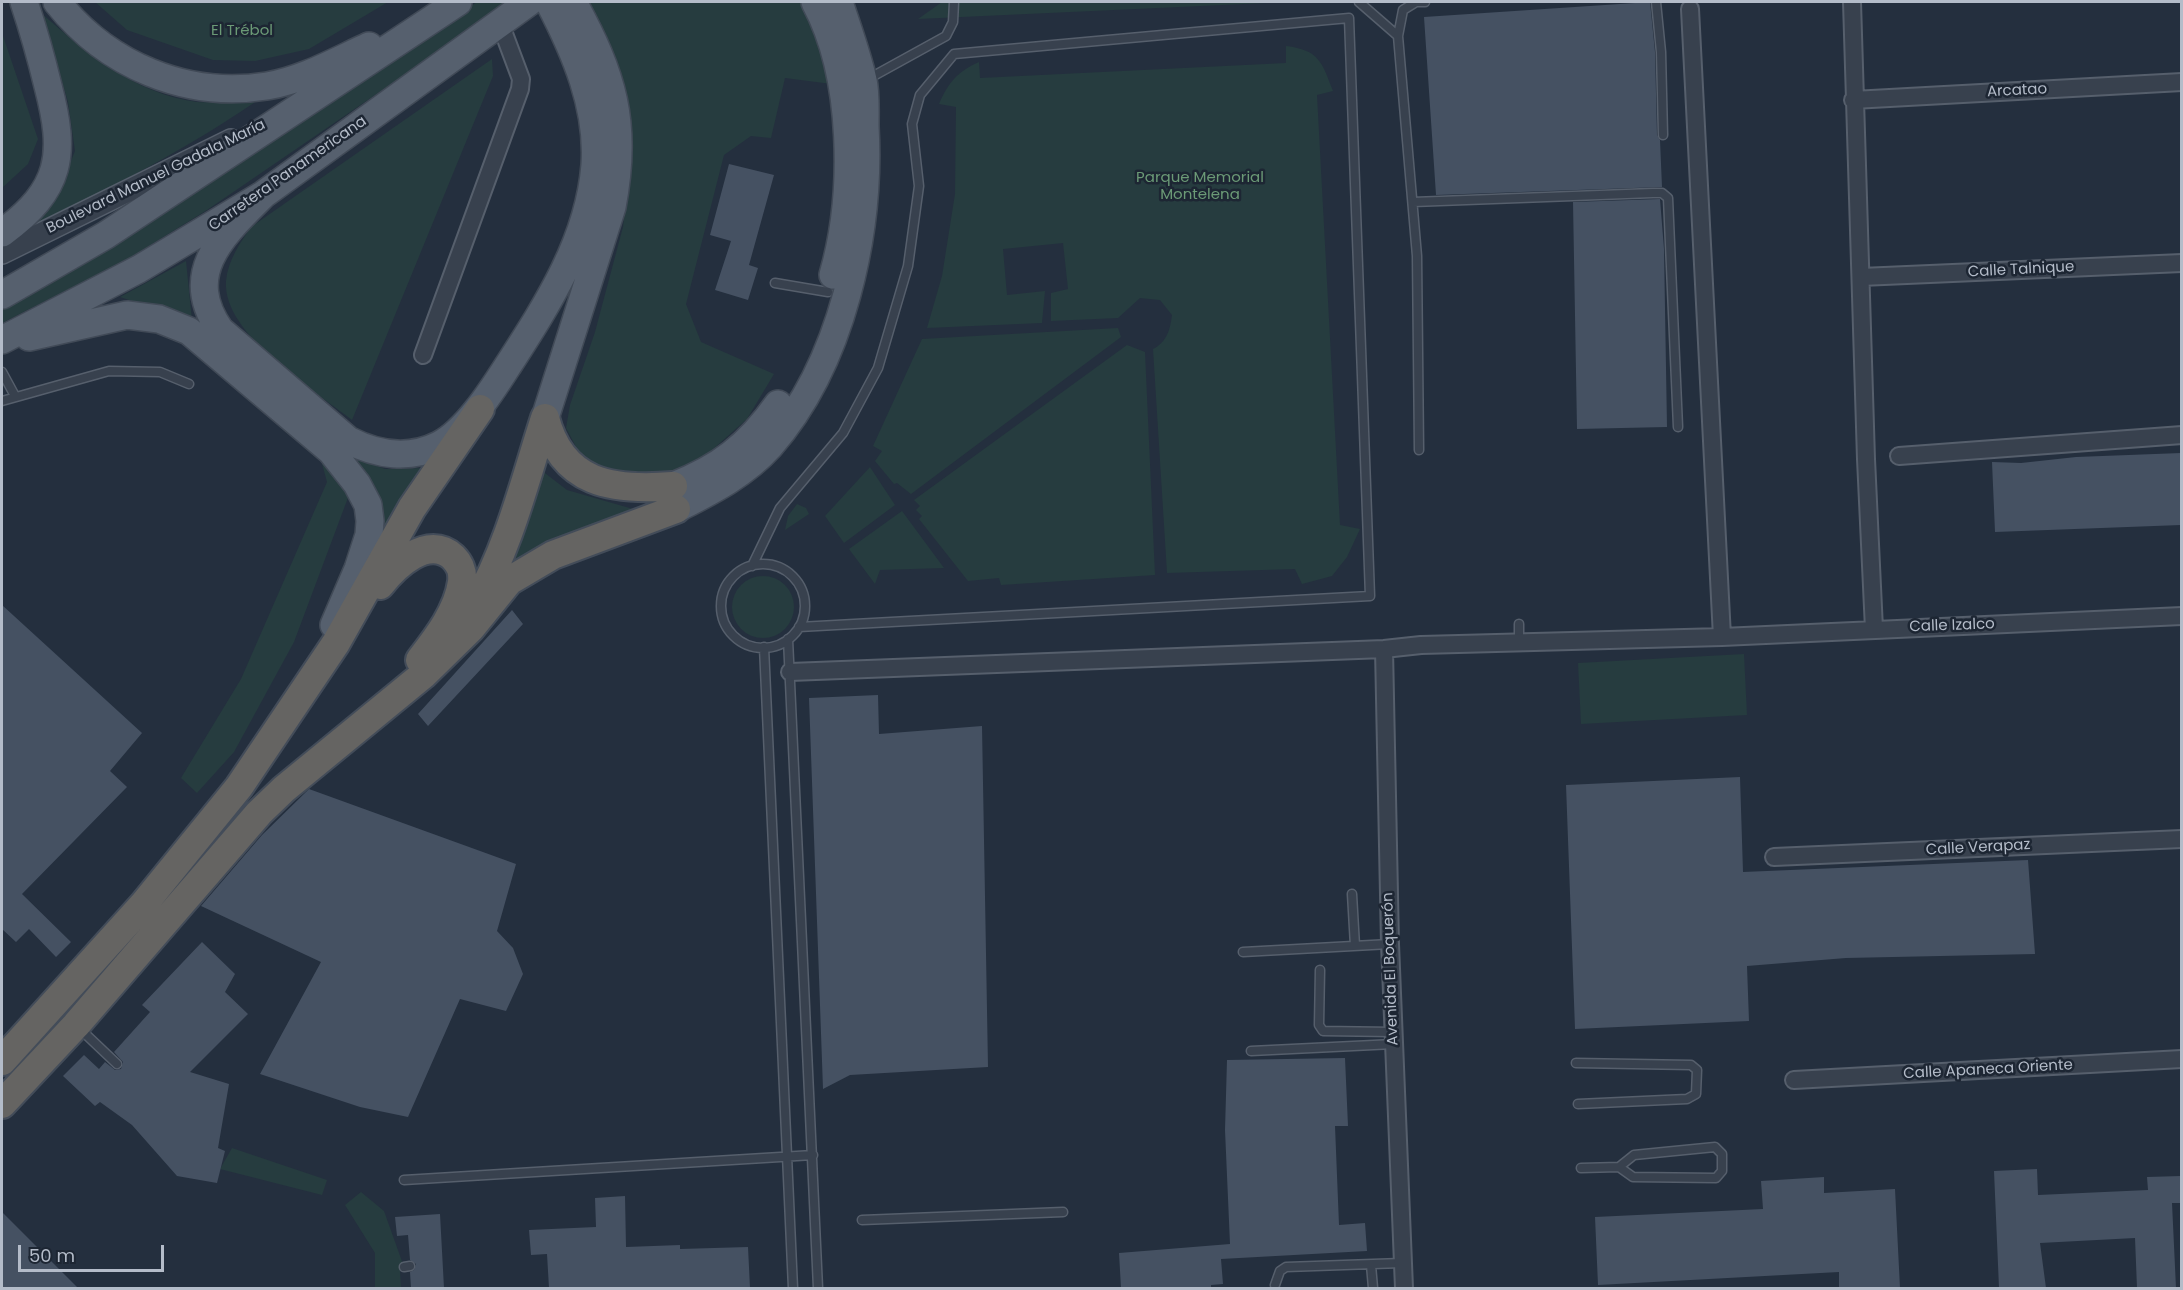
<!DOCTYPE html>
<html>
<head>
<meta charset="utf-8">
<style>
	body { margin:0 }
	#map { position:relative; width:2183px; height:1290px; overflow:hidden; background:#242f3e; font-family:Poppins,sans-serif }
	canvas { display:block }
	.frame { position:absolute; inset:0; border:3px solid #b4bcc9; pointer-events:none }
	.scale { position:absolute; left:18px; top:1245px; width:146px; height:27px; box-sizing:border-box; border:3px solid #b4bcc9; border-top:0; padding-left:8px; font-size:18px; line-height:21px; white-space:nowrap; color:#b4bcc9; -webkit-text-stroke:4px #1d2633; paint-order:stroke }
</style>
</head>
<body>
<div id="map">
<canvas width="2183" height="1290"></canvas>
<div class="frame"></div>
<div class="scale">50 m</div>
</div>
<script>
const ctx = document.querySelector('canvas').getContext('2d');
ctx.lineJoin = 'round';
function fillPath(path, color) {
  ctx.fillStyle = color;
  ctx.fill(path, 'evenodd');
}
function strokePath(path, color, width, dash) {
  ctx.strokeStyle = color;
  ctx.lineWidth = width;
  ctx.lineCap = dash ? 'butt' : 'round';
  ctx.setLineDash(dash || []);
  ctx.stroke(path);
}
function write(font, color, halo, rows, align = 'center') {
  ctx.font = font + ' Poppins,sans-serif';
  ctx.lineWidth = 5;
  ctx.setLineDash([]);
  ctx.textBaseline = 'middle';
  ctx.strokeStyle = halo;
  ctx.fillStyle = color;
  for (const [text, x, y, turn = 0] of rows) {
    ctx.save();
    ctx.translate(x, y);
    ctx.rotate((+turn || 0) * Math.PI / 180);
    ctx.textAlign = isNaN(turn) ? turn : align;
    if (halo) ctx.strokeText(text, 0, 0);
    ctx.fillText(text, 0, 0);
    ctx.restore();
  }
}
const green = new Path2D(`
	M 95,2 L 388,2 L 309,49 L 255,61 L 213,60 L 127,30 Z
	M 477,2 L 511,2 L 207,210 L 128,259 L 2,323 L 2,304 L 337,96 Z
	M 586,2 L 805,2 L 832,84 L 785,78 L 771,138 L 751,136 L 724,155 L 686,304 L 701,342 L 774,374 L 747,419 L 692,468 L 667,475 L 645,476 L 607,469 L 583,460 L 566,428 L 570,405 L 595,332 L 623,227 L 630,165 Z
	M 942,2 L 1288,2 L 918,19 Z
	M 42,14 C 88,53 135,94 197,102 C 219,104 245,97 267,94 C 188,149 112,187 27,229 L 57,196 L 75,151 L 68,102 Z
	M 2,33 L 38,139 L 28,164 L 2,188 Z
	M 1286,46 C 1319,50 1322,62 1333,91 L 1317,95 L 1340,525 L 1360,529 L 1347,557 L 1332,576 L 1302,584 L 1295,569 L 1167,573 L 1153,349 C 1167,342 1170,330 1172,315 L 1160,300 L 1140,298 L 1118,318 L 1051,321 L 1051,293 L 1068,289 L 1063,243 L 1003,249 L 1007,295 L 1045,291 L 1042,323 L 927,328 L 942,276 L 955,194 L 956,107 L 939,104 C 948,83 958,71 979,62 L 980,78 L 1286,63 Z
	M 492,59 L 493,76 L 352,420 C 314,390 222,334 226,281 C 228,260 240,243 251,227 Z
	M 186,261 L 192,321 L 120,297 Z
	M 1118,328 L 1121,337 L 911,494 L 897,483 L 894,484 L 875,461 L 882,451 L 873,446 L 922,339 Z
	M 1127,345 L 1145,352 L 1155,575 L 1001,585 L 999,578 L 968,581 L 919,519 L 922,516 L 916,510 L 920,506 L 914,500 Z
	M 317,445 L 349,495 L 294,642 L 234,752 L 197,793 L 181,778 L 241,679 L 327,482 Z
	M 347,455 L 385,469 L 425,468 L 385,528 L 373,488 Z
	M 870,467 L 895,505 L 844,543 L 825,516 Z
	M 541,470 L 567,490 L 633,509 L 609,528 L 560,541 L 510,561 Z
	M 797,504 L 806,508 L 809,514 L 785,530 L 788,516 Z
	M 902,511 L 944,568 L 880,570 L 875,584 L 849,549 Z
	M732 607a31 31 0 1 1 62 0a31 31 0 1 1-62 0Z
	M 1744,654 L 1747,715 L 1581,724 L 1578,663 Z
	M 232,1148 L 327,1180 L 322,1195 L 220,1169 Z
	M 361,1192 L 384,1211 L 404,1267 L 400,1271 L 401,1288 L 375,1288 L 375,1253 L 345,1205 Z`);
const building = new Path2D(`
	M 1650,2 L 1655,52 L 1657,135 L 1660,140 L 1662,187 L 1436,195 L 1424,17 Z
	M 729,164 L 774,175 L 749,265 L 758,268 L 748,300 L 715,290 L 731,241 L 710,235 Z
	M 1660,199 L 1664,249 L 1667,427 L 1577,429 L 1573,202 Z
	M 2181,453 L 2181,525 L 1995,532 L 1992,462 L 2021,463 L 2076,457 Z
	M 2,605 L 142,733 L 110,771 L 127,787 L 22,894 L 71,942 L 56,957 L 29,929 L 16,942 L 2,929 Z
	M 512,610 L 523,624 L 428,726 L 418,714 Z
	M 878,695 L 879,734 L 982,726 L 988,1067 L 850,1075 L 823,1089 L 809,698 Z
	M 1740,777 L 1743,872 L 2028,860 L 2035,954 L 1846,958 L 1747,966 L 1749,1021 L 1575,1029 L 1566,785 Z
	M 309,789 L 516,864 L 497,931 L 513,948 L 523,974 L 506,1011 L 460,999 L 408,1117 L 360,1107 L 260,1074 L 321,962 L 201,906 L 262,835 Z
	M 202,942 L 235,974 L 225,992 L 248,1014 L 190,1072 L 229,1084 L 218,1148 L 225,1151 L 217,1183 L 177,1176 L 132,1125 L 100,1102 L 95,1106 L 63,1076 L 84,1055 L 99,1069 L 105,1062 L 115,1070 L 121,1069 L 123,1062 L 114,1052 L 150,1012 L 142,1005 Z
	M 1345,1058 L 1348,1126 L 1335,1126 L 1339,1225 L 1365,1223 L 1367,1251 L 1221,1259 L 1223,1284 L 1211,1285 L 1211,1288 L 1121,1288 L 1119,1253 L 1230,1244 L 1225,1130 L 1227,1060 Z
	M 2037,1169 L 2038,1195 L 2148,1190 L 2147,1177 L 2181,1176 L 2181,1203 L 2172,1203 L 2176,1288 L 2137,1288 L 2135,1238 L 2040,1243 L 2046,1288 L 1999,1288 L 1994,1171 Z
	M 1824,1177 L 1824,1193 L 1895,1189 L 1900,1288 L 1839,1288 L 1839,1272 L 1598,1285 L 1595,1217 L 1763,1209 L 1761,1181 Z
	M 625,1196 L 626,1247 L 680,1245 L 680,1249 L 748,1247 L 750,1288 L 549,1288 L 547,1254 L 531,1255 L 529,1230 L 596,1227 L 595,1198 Z
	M 2,1212 L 78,1288 L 2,1288 Z
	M 440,1214 L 444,1288 L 411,1288 L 410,1272 L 414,1270 L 416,1264 L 410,1260 L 408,1235 L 397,1236 L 395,1217 Z`);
const service = new Path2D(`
	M 1359,2 L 1398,36
	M 1656,2 L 1661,52 L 1663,135
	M 868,79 L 946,36 L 953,22 L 954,2
	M 1413,202 L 1653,193 L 1662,193 L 1668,198 L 1678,427
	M 775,283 L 828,292
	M 2,372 L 15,396
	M 2,401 L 109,371 L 160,372 L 189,384
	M 1419,450 L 1417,256 L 1398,36 L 1403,10 L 1416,2 L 1425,2
	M721 606a42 42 0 1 1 84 0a42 42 0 1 1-84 0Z
	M 752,566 L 780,508 L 843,433 L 878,368 L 908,266 L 919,186 L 912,124 L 920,95 L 954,54 L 1349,18 L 1370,596 L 799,627
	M 1519,624 L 1519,643
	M 788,639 L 818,1288
	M 764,647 L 793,1288
	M 1352,894 L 1355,946
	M 1243,952 L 1390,944
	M 1320,970 L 1319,1025 L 1323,1031 L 1393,1032
	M 78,1027 L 117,1064
	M 1251,1051 L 1394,1044
	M 1576,1063 L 1691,1065 L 1697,1070 L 1696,1094 L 1687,1099 L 1578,1104
	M 1581,1168 L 1619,1167 L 1634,1155 L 1715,1147 L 1722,1154 L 1722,1171 L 1716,1178 L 1633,1177 L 1619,1167
	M 404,1180 L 813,1155
	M 862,1220 L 1063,1212
	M 1371,1265 L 1373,1288
	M 404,1267 L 410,1266
	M 1275,1285 L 1280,1271 L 1286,1267 L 1402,1263`);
const minor = new Path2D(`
	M 1852,2 L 1866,459 L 1874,629
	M 1690,9 L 1722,637
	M 1853,100 L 2182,82
	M 1861,277 L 2182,263
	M 423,355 L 520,89 L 521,79 L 500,23
	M 1899,456 L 2182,435
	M 1384,649 L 1390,944 L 1404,1288
	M 790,672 L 1384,649 L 1421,645 L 1722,637 L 2182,616
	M 1774,857 L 2182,839
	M 1794,1080 L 2182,1059`);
const tertiary = new Path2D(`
	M 2,253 L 231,140`);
const primary = new Path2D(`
	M 57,2 C 107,65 186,99 267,86 C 303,80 336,61 369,46
	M 815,2 C 855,76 856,195 833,275
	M 264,194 C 224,234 180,272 220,330 L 348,440 C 377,455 409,460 439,445 C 466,431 491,392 507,367 C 547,305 589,241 595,165 C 599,107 575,52 549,2
	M 2,233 C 62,189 66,155 48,86 C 41,57 33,29 24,2
	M 2,295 L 106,235 L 458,2
	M 29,337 L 127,315 L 159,319 L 189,331 L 331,451 L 357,484 L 368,505 L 370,521 L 369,535 L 358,569 L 334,625
	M 2,340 L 139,269 L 264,194 L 529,2
	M 545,418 L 612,207 C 628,123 613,75 573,2
	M 673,486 C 720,468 749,445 778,404
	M 676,509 C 709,492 744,475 770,446 C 842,364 871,232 865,126 C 865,111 866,94 863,80 C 857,54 847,27 839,2`);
const trunk = new Path2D(`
	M 545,418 C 562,484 612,491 673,486
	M 380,585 C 395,566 428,534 453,557 C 461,565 463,572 462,582 C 458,611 437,638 420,660
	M 476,604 C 509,547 525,480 545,418
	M 2,1061 L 143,905 L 239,787 L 336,643 L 412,508 L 480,409
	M 2,1104 L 76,1025 L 259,813 L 284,789 L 423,675 L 471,628 L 509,581 L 553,555 L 676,509`);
const parkNames = [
	["El Trébol",242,31],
	["Parque Memorial",1200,178],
	["Montelena",1200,195]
];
const streetNames = [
	["Arcatao",2017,91,-3],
	["Carretera Panamericana",288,174,-35],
	["Boulevard Manuel Gadala María",156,177,-26],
	["Calle Talnique",2021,270,-3],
	["Calle Izalco",1952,626,-2],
	["Calle Verapaz",1978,848,-3],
	["Avenida El Boquerón",1391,969,-92],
	["Calle Apaneca Oriente",1988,1070,-3]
];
fillPath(green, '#263c3f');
fillPath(building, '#455162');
strokePath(service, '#565f6c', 11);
strokePath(minor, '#565f6c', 20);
strokePath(tertiary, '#565f6c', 24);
strokePath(primary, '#414a57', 30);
strokePath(trunk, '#434c59', 32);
strokePath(service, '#38414e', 8);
strokePath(minor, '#38414e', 16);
strokePath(tertiary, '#38414e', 21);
strokePath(primary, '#56606e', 27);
strokePath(trunk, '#656462', 28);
write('15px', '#6b9a76', '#1d2633', parkNames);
write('15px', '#b4bcc9', '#1d2633', streetNames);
</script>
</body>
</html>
